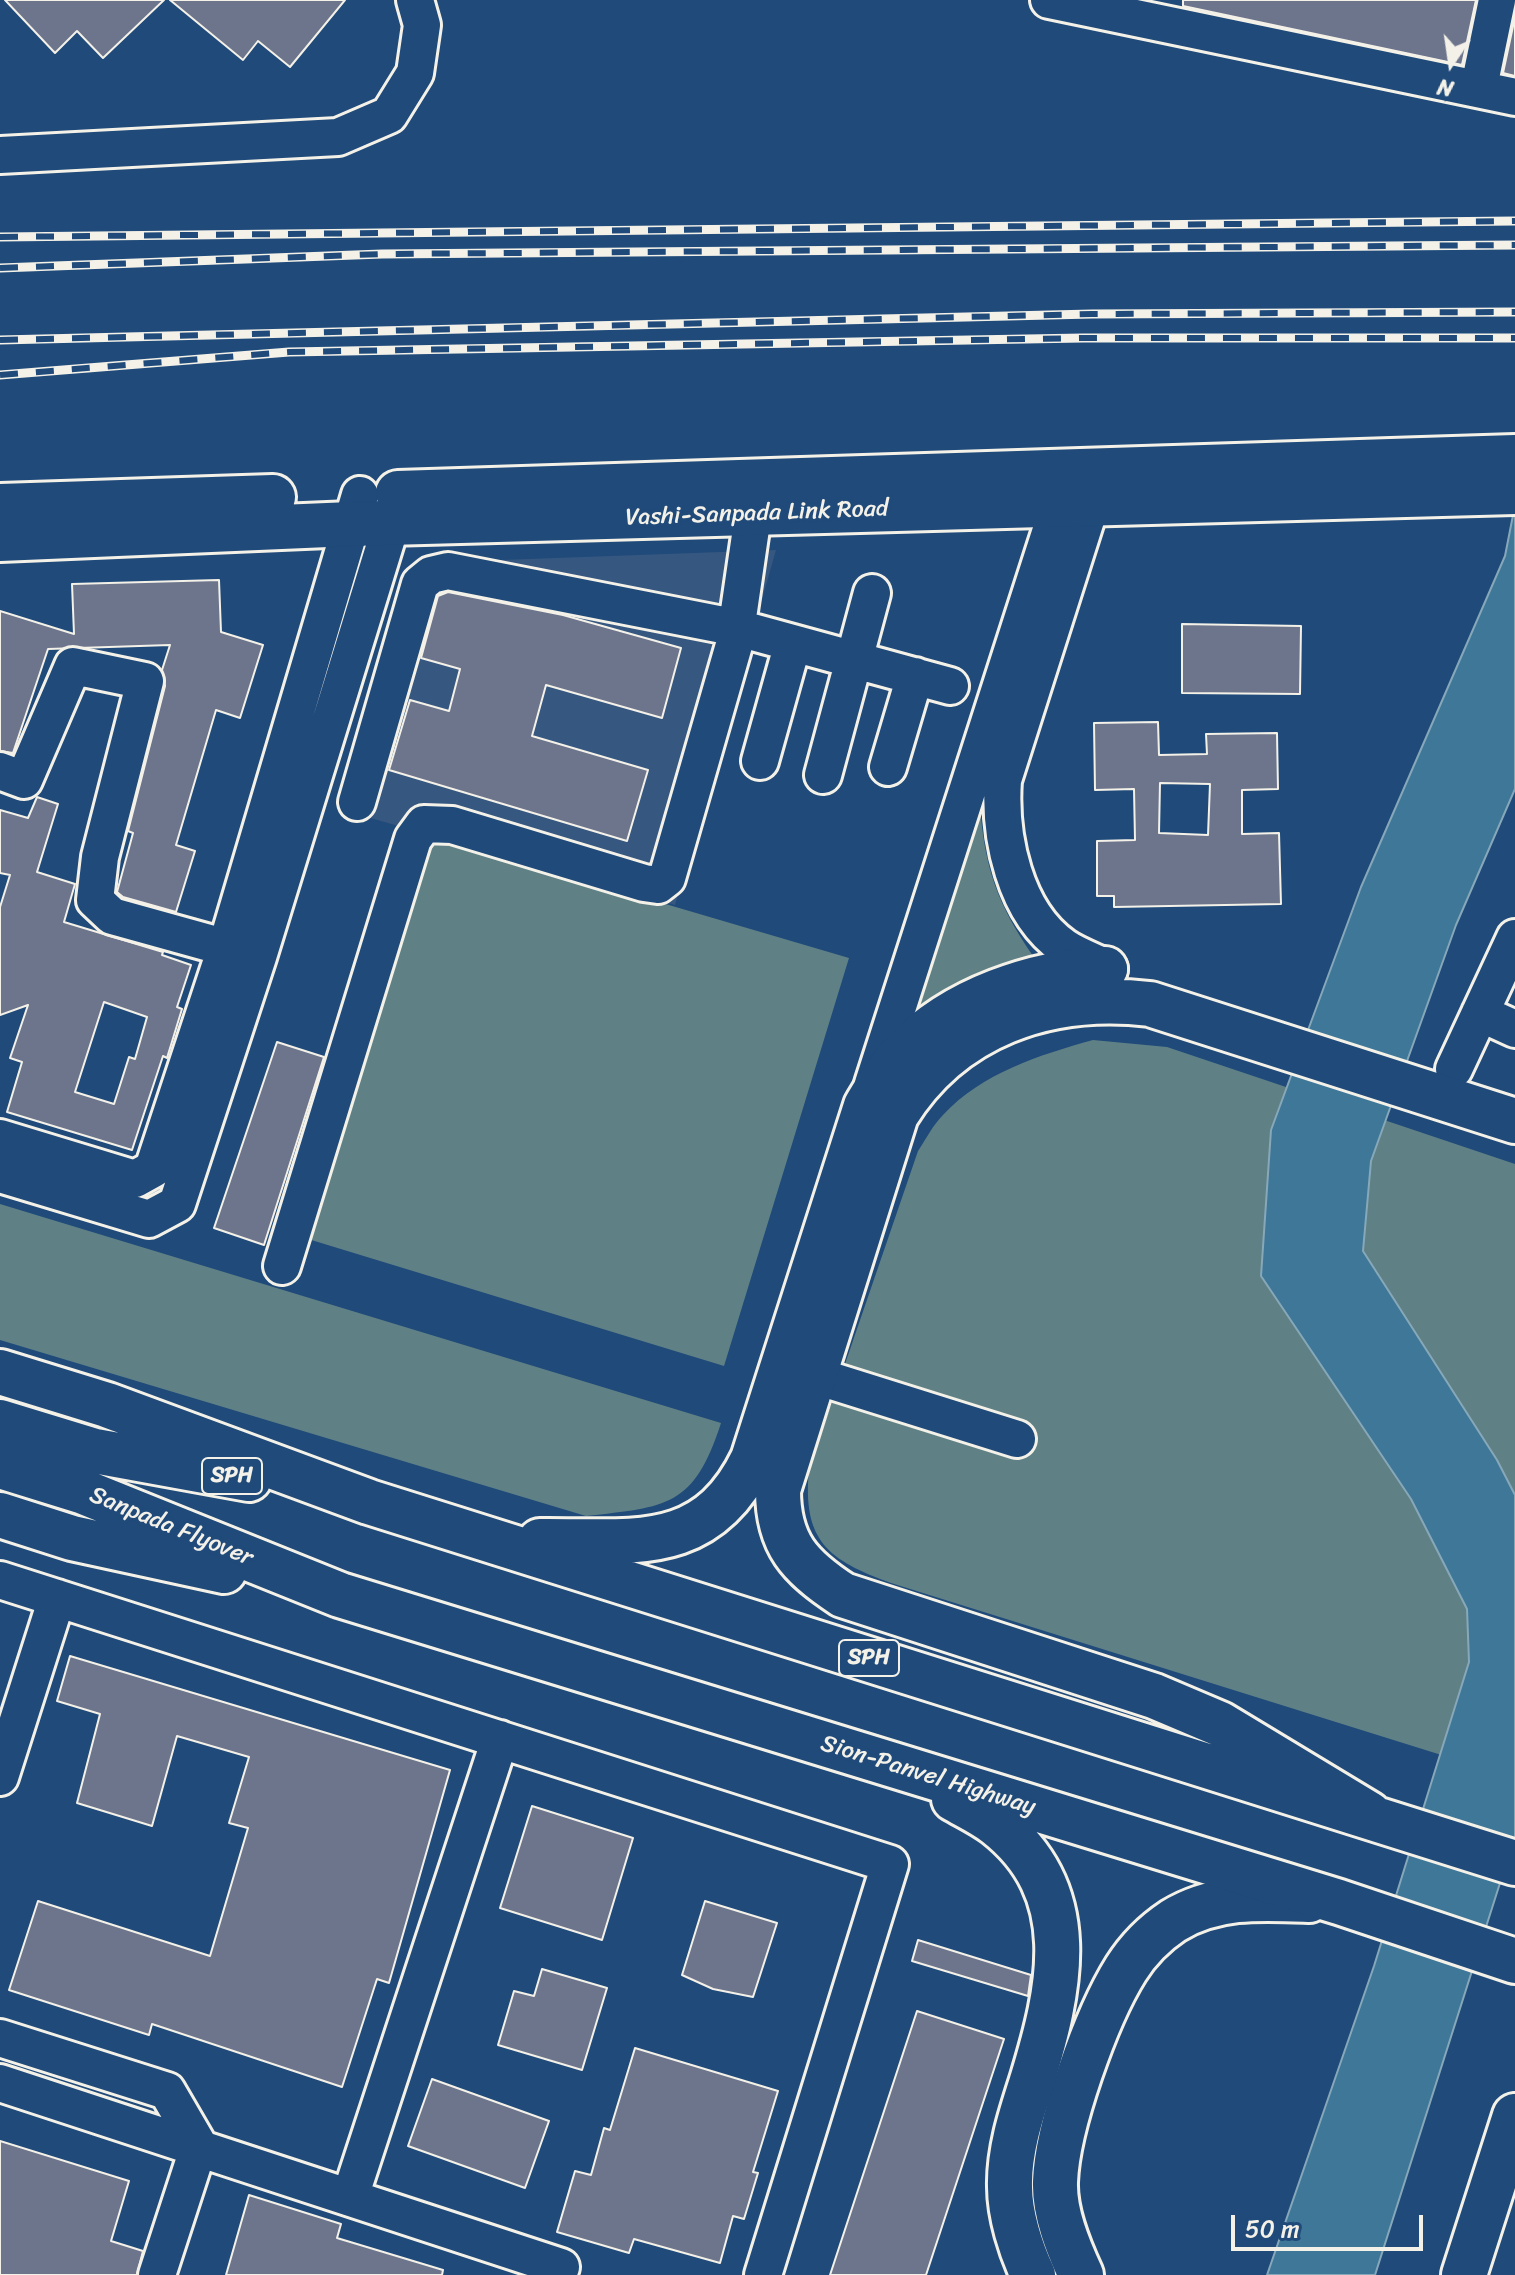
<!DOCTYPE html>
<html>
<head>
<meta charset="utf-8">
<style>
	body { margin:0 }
	#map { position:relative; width:1515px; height:2275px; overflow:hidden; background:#1f4a7a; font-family:Sriracha,sans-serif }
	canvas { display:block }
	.north { position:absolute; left:1411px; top:24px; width:80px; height:80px; -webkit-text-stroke:6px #1f4a7a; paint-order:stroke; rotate:193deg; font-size:22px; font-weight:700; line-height:32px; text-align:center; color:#f4f1e8 }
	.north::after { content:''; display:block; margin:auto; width:28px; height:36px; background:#f4f1e8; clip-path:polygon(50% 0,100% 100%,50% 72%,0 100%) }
	.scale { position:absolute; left:1231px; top:2215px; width:192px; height:36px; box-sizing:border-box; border:4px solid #f4f1e8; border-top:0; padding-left:10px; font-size:24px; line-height:28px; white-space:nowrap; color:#f4f1e8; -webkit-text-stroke:6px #1f4a7a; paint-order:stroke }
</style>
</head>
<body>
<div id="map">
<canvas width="1515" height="2275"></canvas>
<div class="north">N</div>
<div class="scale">50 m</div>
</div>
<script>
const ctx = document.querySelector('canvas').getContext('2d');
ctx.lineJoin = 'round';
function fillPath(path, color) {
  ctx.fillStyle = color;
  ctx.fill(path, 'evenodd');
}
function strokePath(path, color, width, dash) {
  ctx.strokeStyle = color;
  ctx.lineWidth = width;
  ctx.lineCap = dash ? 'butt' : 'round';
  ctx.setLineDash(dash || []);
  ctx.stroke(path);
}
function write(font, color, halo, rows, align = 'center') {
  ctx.font = font + ' Sriracha,sans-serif';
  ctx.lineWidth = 7;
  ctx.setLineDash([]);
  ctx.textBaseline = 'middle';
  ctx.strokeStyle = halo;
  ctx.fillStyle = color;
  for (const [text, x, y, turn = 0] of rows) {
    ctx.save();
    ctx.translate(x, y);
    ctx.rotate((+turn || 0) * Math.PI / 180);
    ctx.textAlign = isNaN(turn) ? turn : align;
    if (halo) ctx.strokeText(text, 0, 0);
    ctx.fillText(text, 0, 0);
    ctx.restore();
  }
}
const built = new Path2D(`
	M 776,550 L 675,905 L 346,811 L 417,563 Z`);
const green = new Path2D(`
	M 980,807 C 985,869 998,905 1033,956 C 988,968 952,987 914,1015 Z
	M 431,835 L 849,958 L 724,1366 L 308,1239 Z
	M 1093,1040 L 1167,1047 L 1515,1164 L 1515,1778 L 891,1583 C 828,1560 802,1541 809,1469 L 918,1151 C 926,1139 933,1125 943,1115 C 982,1073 1039,1055 1093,1040 Z
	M 0,1204 L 721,1423 C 694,1507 667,1507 586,1516 L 0,1340 Z`);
const water = new Path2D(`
	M 1515,505 L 1515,789 L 1456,925 L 1371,1161 L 1363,1251 L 1497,1460 L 1515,1495 L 1515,1836 L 1375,2275 L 1267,2275 L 1374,1966 L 1469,1662 L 1467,1609 L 1411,1499 L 1261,1276 L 1271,1130 L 1361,887 L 1505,556 Z`);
const building = new Path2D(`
	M 5,0 L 164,0 L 103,58 L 77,31 L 55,53 Z
	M 170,0 L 345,0 L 290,67 L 258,41 L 243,60 Z
	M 1183,0 L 1476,0 L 1462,65 L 1183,6 Z
	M 1515,17 L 1515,76 L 1503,73 Z
	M 219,580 L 221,632 L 263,645 L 240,718 L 216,710 L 176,845 L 195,851 L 176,912 L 123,897 L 117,892 L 133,833 L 128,831 L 165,686 L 162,670 L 170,645 L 48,649 L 13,753 L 0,751 L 0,611 L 74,634 L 72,584 Z
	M 448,592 L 563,615 L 681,648 L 662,718 L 546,685 L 532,736 L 648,770 L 627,841 L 389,770 L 410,700 L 449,711 L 460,669 L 421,658 L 438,596 Z
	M 1182,624 L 1301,626 L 1300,694 L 1182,693 Z
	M 1158,722 L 1159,755 L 1207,754 L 1206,734 L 1277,733 L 1278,789 L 1242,790 L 1242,834 L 1279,833 L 1281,904 L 1114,907 L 1114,896 L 1097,896 L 1097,841 L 1135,840 L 1134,789 L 1095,790 L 1094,723 ZM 1160,783 L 1210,784 L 1208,835 L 1159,833 Z
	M 37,797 L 58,804 L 37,872 L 75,884 L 64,922 L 163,952 L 162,955 L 191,965 L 177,1007 L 182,1009 L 167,1058 L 163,1056 L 132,1150 L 7,1112 L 22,1062 L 10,1058 L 28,1005 L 0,1015 L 0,907 L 10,875 L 0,873 L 0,810 L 28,818 ZM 104,1002 L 147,1017 L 135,1059 L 129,1057 L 114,1104 L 75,1092 Z
	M 277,1042 L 324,1057 L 264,1245 L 214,1228 Z
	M 70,1656 L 450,1770 L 389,1983 L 377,1979 L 342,2087 L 152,2024 L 149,2035 L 9,1990 L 38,1901 L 210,1956 L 248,1828 L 229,1823 L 249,1757 L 177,1736 L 152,1826 L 77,1803 L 100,1714 L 57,1701 Z
	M 532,1806 L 633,1838 L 602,1940 L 500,1908 Z
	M 705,1901 L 777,1923 L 753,1997 L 713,1989 L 682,1975 Z
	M 918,1940 L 1031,1975 L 1028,1996 L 912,1961 Z
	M 542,1969 L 607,1988 L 582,2070 L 498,2045 L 514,1991 L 534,1996 Z
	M 917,2011 L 1004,2039 L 926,2275 L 830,2275 Z
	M 635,2048 L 778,2091 L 753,2172 L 758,2173 L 744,2219 L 733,2216 L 720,2263 L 634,2239 L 629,2253 L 557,2232 L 575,2171 L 591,2175 L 604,2128 L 610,2130 Z
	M 432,2079 L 549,2121 L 525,2188 L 408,2146 Z
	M 0,2141 L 129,2181 L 111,2241 L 143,2251 L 137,2275 L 0,2275 Z
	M 249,2195 L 341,2224 L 337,2238 L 443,2270 L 442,2275 L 226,2275 Z`);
const minor = new Path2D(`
	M 1049,0 L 1515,97
	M 1479,87 L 1497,0
	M 0,155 L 338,137 L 389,115 L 415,73 L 422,25 L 415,0
	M 1092,479 L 1091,504 L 1003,780 C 999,836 1014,912 1064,947 C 1077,956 1095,962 1109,969
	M 760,761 L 793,643
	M 888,767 L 915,676
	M 0,771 L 24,780 L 73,666 L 145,681 L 100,857 L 95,900 L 112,916 L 249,954
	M 823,775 L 872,593
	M 357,802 L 420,584 L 431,575 L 448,571 L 738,628 L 950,686
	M 1480,1013 L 1515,1029
	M 1454,1069 L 1515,938
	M 873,1084 L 1059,505 L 1060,481
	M 0,1138 L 135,1179 L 153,1169 L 226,948 L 360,495
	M 0,1174 L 149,1219 L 177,1204 L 258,957 L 399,499
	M 282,1266 L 413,839 L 424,824 L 452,825 L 644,883 L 658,885 L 667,878 L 734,645 L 753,515
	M 813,1375 L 1017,1439
	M 0,1580 L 890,1864 L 763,2275
	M 0,1777 L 57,1598
	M 0,2038 L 167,2091 L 199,2146 L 157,2275
	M 0,2083 L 561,2267 L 558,2275
	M 350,2197 L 500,1739`);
const major = new Path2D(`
	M 398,493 L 1515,457
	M 0,506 L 273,497
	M 0,539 L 351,524 L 1515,492
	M 1081,2275 C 1068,2247 1054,2213 1055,2182 C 1057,2126 1096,2017 1126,1969 C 1138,1950 1155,1933 1173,1921 C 1215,1895 1262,1898 1309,1900
	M 1464,2275 L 1515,2116`);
const highway = new Path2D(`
	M 0,1372 L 107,1405 L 369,1502 L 1515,1863
	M 0,1422 L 95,1451 L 249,1479
	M 0,1466 L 84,1492 L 340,1595 L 1339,1902 L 1515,1961
	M 0,1515 L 72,1538 L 224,1571
	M 540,1541 C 633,1540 706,1556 753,1459 L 866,1106 C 878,1086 889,1067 905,1051 C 954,999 1035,972 1105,969
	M 954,1799 C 968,1807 983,1814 996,1824 C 1083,1892 1060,1989 1032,2081 C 1021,2115 1009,2151 1010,2187 C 1010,2215 1021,2250 1033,2275
	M 1369,1814 L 1220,1724 L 1154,1696 L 843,1595 C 800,1567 778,1544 778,1490 L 896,1115 C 952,1025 1048,992 1150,1004 L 1515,1121`);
const rail = new Path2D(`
	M 0,237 L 1515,221
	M 0,268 L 382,254 L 1515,245
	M 0,340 L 1092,314 L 1515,312
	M 0,375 L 289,352 L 1083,338 L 1515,338`);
const shields = [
	[232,1476,60],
	[869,1658,60]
];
const shieldNames = [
	["SPH",232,1476],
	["SPH",869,1658]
];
const streetNames = [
	["Vashi-Sanpada Link Road",757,514,-2],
	["Sanpada Flyover",171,1527,22],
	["Sion-Panvel Highway",928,1776,17]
];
fillPath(built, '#365780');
fillPath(green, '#5f8185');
fillPath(water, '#3f7799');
strokePath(water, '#87a8b9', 2);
fillPath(building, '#6d758d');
strokePath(building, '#f4f1e8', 2);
strokePath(minor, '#f4f1e8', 42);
strokePath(major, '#f4f1e8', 50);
strokePath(highway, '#f4f1e8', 50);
strokePath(minor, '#1f4a7a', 36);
strokePath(major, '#1f4a7a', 44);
strokePath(highway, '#1f4a7a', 44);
strokePath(rail, '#f4f1e8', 9);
strokePath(rail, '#1f4a7a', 6, [18]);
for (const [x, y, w] of shields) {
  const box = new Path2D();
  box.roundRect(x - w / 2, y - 18, w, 36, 6);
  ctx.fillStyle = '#1f4a7a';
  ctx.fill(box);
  strokePath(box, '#f4f1e8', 2);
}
write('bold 22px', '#f4f1e8', null, shieldNames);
write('24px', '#f4f1e8', '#1f4a7a', streetNames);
</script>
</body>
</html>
